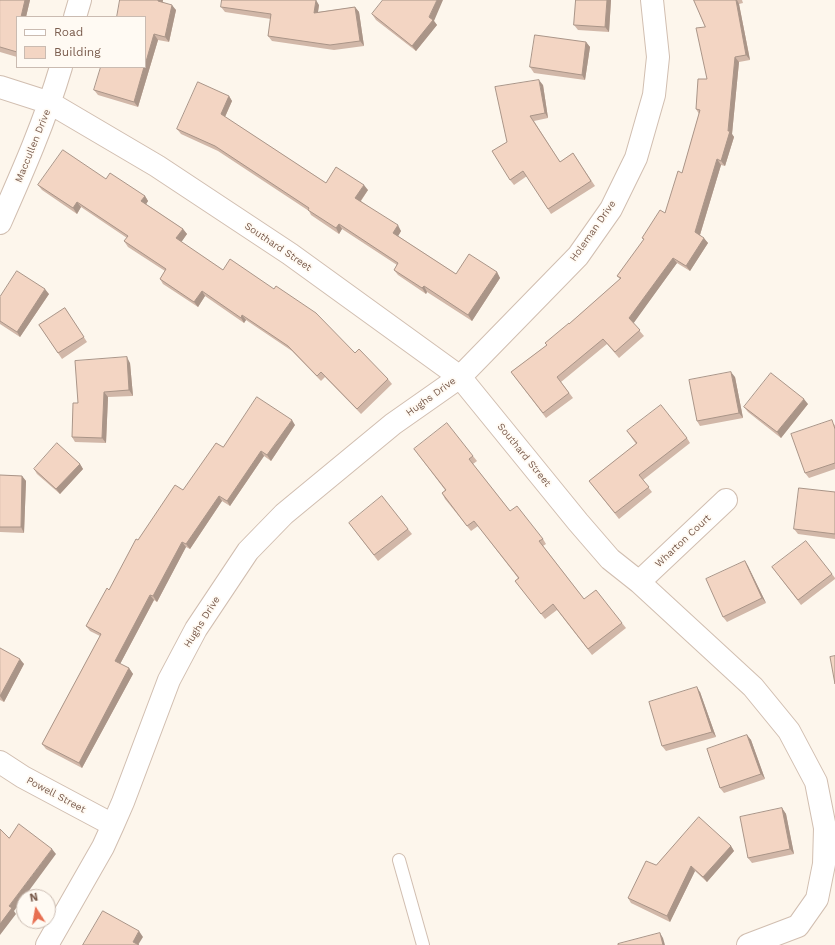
<!DOCTYPE html>
<html>
<head>
<meta charset="utf-8">
<style>
	body { margin:0 }
	#map { position:relative; width:835px; height:945px; overflow:hidden; background:#fdf6ec; font-family:"Work Sans",sans-serif }
	canvas { display:block }
	.legend { position:absolute; left:16px; top:16px; width:130px; height:52px; box-sizing:border-box; background:#fffaf3; border:1px solid #cabbb1; margin:0; padding:5px 7px; list-style:none; font-size:12px; color:#7a5c4d }
	.legend li { display:flex; align-items:center; gap:8px; height:20px }
	.legend b { width:20px; border:1px solid #cabbb1 }
	.north { position:absolute; left:16px; top:889px; width:40px; height:40px; box-sizing:border-box; background:#fffaf3; border:1px solid #cabbb1; border-radius:50%; rotate:349deg; font-size:11px; font-weight:700; line-height:16px; text-align:center; color:#7a5c4d }
	.north::after { content:''; display:block; margin:auto; width:14px; height:18px; background:#e76f51; clip-path:polygon(50% 0,100% 100%,50% 72%,0 100%) }
</style>
</head>
<body>
<div id="map">
<canvas width="835" height="945"></canvas>
<ul class="legend">
<li><b style="height:5px;background:#fff"></b>Road</li>
<li><b style="height:11px;background:#f3d5c3"></b>Building</li>
</ul>
<div class="north">N</div>
</div>
<script>
const ctx = document.querySelector('canvas').getContext('2d');
ctx.lineJoin = 'round';
function strokePath(path, color, width, dash) {
  ctx.strokeStyle = color;
  ctx.lineWidth = width;
  ctx.lineCap = dash ? 'butt' : 'round';
  ctx.setLineDash(dash || []);
  ctx.stroke(path);
}
function fillPath(path, color) {
  ctx.fillStyle = color;
  ctx.fill(path, 'evenodd');
}
function write(font, color, halo, rows, align = 'center') {
  ctx.font = font + ' "Work Sans",sans-serif';
  ctx.lineWidth = 3.5;
  ctx.setLineDash([]);
  ctx.textBaseline = 'middle';
  ctx.strokeStyle = halo;
  ctx.fillStyle = color;
  for (const [text, x, y, turn = 0] of rows) {
    ctx.save();
    ctx.translate(x, y);
    ctx.rotate((+turn || 0) * Math.PI / 180);
    ctx.textAlign = isNaN(turn) ? turn : align;
    if (halo) ctx.strokeText(text, 0, 0);
    ctx.fillText(text, 0, 0);
    ctx.restore();
  }
}
const service = new Path2D(`
	M 399,860 L 423,945`);
const minor = new Path2D(`
	M 75,17 L 80,0
	M 0,87 L 50,103 L 157,166 L 290,254 L 460,377 L 578,522 L 610,559 L 639,582 L 753,687 L 789,731 L 816,782 L 825,828 L 824,864 L 817,899 L 798,926 L 748,945
	M 0,223 C 23,171 45,121 61,67
	M 639,582 L 726,500
	M 0,762 L 23,777 L 113,825
	M 47,945 L 103,847 L 113,825 L 123,802 L 169,680 L 196,629 L 248,551 L 284,514 L 393,424 L 460,377 L 578,256 L 611,209 L 636,158 L 654,95 L 658,57 L 652,0`);
const wall = new Path2D(`
	M 0,0 L 30,0 L 26,17 L 17,17 L 17,57 L 0,52 Z
	M 120,0 L 163,0 L 163,2 L 176,10 L 169,42 L 158,40 L 138,107 L 98,95 L 94,90 L 145,67 Z
	M 576,0 L 611,0 L 609,32 L 578,30 L 574,25 Z
	M 694,0 L 742,0 L 743,3 L 739,4 L 750,60 L 739,62 L 732,134 L 734,137 L 725,166 L 721,165 L 700,235 L 708,243 L 690,271 L 677,263 L 633,323 L 644,336 L 619,358 L 607,344 L 561,382 L 573,398 L 546,418 L 511,372 L 547,345 L 569,324 L 620,279 L 617,276 L 644,240 L 642,238 L 665,213 L 682,173 L 699,114 L 696,109 L 707,79 L 705,27 Z
	M 319,5 L 318,12 L 355,7 L 359,12 L 364,46 L 334,50 L 272,41 L 268,36 L 271,19 L 225,12 L 221,7 Z
	M 372,14 L 434,21 L 437,25 L 416,51 L 376,20 Z
	M 586,42 L 590,47 L 585,80 L 534,73 L 530,67 Z
	M 543,85 L 548,118 L 534,121 L 560,162 L 573,153 L 595,186 L 551,214 L 527,176 L 514,185 L 510,180 L 507,142 Z
	M 229,96 L 232,101 L 225,117 L 326,183 L 368,190 L 361,201 L 401,231 L 398,236 L 456,274 L 497,272 L 500,278 L 472,321 L 427,292 L 426,294 L 398,275 L 394,270 L 397,265 L 342,229 L 339,234 L 311,215 L 309,211 L 218,151 L 181,134 L 177,129 Z
	M 106,179 L 145,196 L 148,201 L 146,204 L 183,229 L 187,234 L 181,242 L 223,270 L 355,353 L 388,379 L 392,384 L 361,414 L 325,377 L 321,381 L 292,351 L 246,320 L 244,323 L 205,296 L 198,307 L 163,284 L 160,279 L 165,271 L 128,247 L 124,241 L 127,238 L 81,207 L 77,214 L 42,190 L 38,185 Z
	M 49,294 L 20,337 L 0,324 L 0,297 Z
	M 65,308 L 87,342 L 62,359 L 39,325 Z
	M 130,363 L 133,396 L 108,397 L 106,443 L 75,442 L 72,437 L 78,403 Z
	M 735,377 L 743,418 L 700,426 L 697,421 Z
	M 808,404 L 781,438 L 748,412 L 744,407 Z
	M 835,424 L 835,469 L 809,478 L 805,473 Z
	M 295,425 L 271,461 L 264,456 L 230,506 L 222,501 L 190,549 L 186,547 L 157,602 L 154,600 L 120,664 L 129,668 L 133,674 L 82,768 L 46,749 L 42,744 L 100,636 L 90,631 L 86,626 L 109,590 L 183,490 L 223,447 Z
	M 627,431 L 687,438 L 690,443 L 643,480 L 652,492 L 619,519 L 589,481 L 636,444 Z
	M 414,449 L 473,456 L 477,461 L 473,464 L 510,511 L 543,539 L 546,544 L 543,546 L 584,599 L 622,623 L 626,628 L 592,655 L 557,610 L 545,619 L 515,581 L 518,578 L 478,526 L 471,531 L 445,499 L 442,493 L 445,490 Z
	M 80,464 L 83,469 L 60,494 L 37,474 L 34,469 Z
	M 0,475 L 22,476 L 26,481 L 24,533 L 0,532 Z
	M 835,492 L 835,539 L 798,534 L 794,529 Z
	M 349,523 L 408,529 L 412,534 L 378,561 Z
	M 745,561 L 748,566 L 766,603 L 727,622 L 723,617 Z
	M 772,567 L 832,574 L 835,578 L 835,579 L 801,605 Z
	M 0,648 L 24,664 L 4,702 L 0,700 Z
	M 700,692 L 716,737 L 666,751 L 662,746 Z
	M 747,735 L 751,740 L 765,779 L 724,793 L 720,788 Z
	M 782,808 L 786,814 L 794,854 L 752,863 L 748,858 Z
	M 731,846 L 734,851 L 707,882 L 695,871 L 670,922 L 631,903 L 628,898 L 656,865 Z`);
const shadedWall = new Path2D(`
	M 25,0 L 30,0 L 26,17 L 21,17 Z
	M 158,0 L 163,0 L 161,7 L 158,1 Z
	M 316,0 L 319,5 L 317,18 L 314,13 Z
	M 437,0 L 443,0 L 434,21 L 437,25 L 416,51 L 412,46 L 429,17 Z
	M 607,0 L 611,0 L 609,32 L 605,27 Z
	M 736,0 L 737,0 L 739,4 L 750,60 L 746,55 Z
	M 172,5 L 176,10 L 169,42 L 165,37 Z
	M 355,7 L 359,12 L 364,46 L 360,41 Z
	M 154,34 L 158,40 L 138,107 L 134,102 L 144,67 L 145,67 L 145,65 Z
	M 586,42 L 590,47 L 585,80 L 582,75 Z
	M 735,57 L 739,62 L 732,134 L 734,137 L 725,166 L 721,161 L 728,131 Z
	M 539,80 L 543,85 L 548,118 L 545,113 Z
	M 229,96 L 232,101 L 224,119 L 221,114 Z
	M 717,159 L 721,165 L 699,238 L 695,232 Z
	M 364,185 L 368,190 L 359,203 L 355,198 Z
	M 145,196 L 148,201 L 145,206 L 141,201 Z
	M 77,202 L 81,207 L 77,214 L 73,208 Z
	M 339,224 L 342,229 L 339,234 L 336,228 Z
	M 398,225 L 401,231 L 397,238 L 393,233 Z
	M 183,229 L 187,234 L 180,244 L 176,238 Z
	M 704,238 L 708,243 L 690,271 L 686,266 Z
	M 673,258 L 677,263 L 633,324 L 629,318 Z
	M 497,272 L 500,278 L 472,321 L 468,315 Z
	M 424,286 L 427,292 L 426,294 L 422,288 Z
	M 45,289 L 49,294 L 20,337 L 17,332 Z
	M 202,291 L 205,296 L 198,307 L 194,302 Z
	M 242,315 L 246,320 L 244,323 L 241,318 Z
	M 127,357 L 130,363 L 133,396 L 129,390 Z
	M 731,372 L 735,377 L 743,418 L 739,413 Z
	M 104,392 L 108,397 L 106,443 L 102,438 Z
	M 804,399 L 808,404 L 781,438 L 777,432 Z
	M 292,420 L 295,425 L 271,461 L 267,455 Z
	M 261,451 L 264,456 L 230,506 L 227,501 Z
	M 80,464 L 83,469 L 60,494 L 56,489 Z
	M 22,476 L 26,481 L 24,533 L 21,527 Z
	M 219,496 L 222,501 L 190,549 L 186,544 Z
	M 182,542 L 186,547 L 157,602 L 153,596 Z
	M 745,561 L 748,566 L 766,603 L 762,598 Z
	M 150,595 L 154,600 L 119,666 L 115,661 Z
	M 20,659 L 24,664 L 4,702 L 0,696 Z
	M 129,668 L 133,674 L 82,768 L 79,763 Z
	M 697,687 L 700,692 L 716,737 L 712,732 Z
	M 747,735 L 751,740 L 765,779 L 761,774 Z
	M 782,808 L 786,814 L 794,854 L 790,849 Z
	M 731,846 L 734,851 L 707,882 L 703,877 Z
	M 52,849 L 56,854 L 14,911 L 16,914 L 0,935 L 0,924 L 9,906 Z
	M 691,866 L 695,871 L 670,922 L 667,916 Z
	M 139,931 L 143,937 L 138,945 L 133,942 Z
	M 660,933 L 663,938 L 665,945 L 663,945 Z`);
const building = new Path2D(`
	M 0,0 L 25,0 L 21,17 L 17,17 L 17,52 L 0,47 Z
	M 120,0 L 158,0 L 158,1 L 172,5 L 165,37 L 154,34 L 145,65 L 145,17 L 117,17 Z
	M 222,0 L 316,0 L 314,13 L 355,7 L 360,41 L 330,45 L 268,36 L 271,14 L 221,7 Z
	M 383,0 L 437,0 L 429,17 L 433,20 L 412,46 L 372,14 Z
	M 576,0 L 607,0 L 605,27 L 574,25 Z
	M 694,0 L 736,0 L 746,55 L 735,57 L 728,131 L 730,131 L 721,161 L 717,159 L 695,232 L 704,238 L 686,266 L 673,258 L 629,318 L 640,330 L 615,352 L 603,339 L 557,377 L 569,393 L 543,413 L 511,372 L 547,345 L 545,343 L 569,323 L 569,324 L 621,278 L 617,276 L 644,239 L 642,238 L 660,210 L 665,213 L 678,171 L 682,173 L 700,110 L 696,109 L 698,79 L 707,79 L 696,28 L 705,27 Z
	M 535,35 L 586,42 L 582,75 L 530,67 Z
	M 101,67 L 144,67 L 134,102 L 94,90 Z
	M 539,80 L 545,113 L 530,116 L 560,162 L 573,153 L 591,181 L 548,209 L 523,171 L 510,180 L 492,151 L 507,142 L 495,87 Z
	M 198,82 L 229,96 L 221,114 L 326,183 L 336,167 L 364,185 L 355,198 L 398,225 L 393,233 L 456,274 L 469,254 L 497,272 L 468,315 L 424,286 L 422,288 L 394,270 L 398,263 L 339,224 L 336,228 L 308,210 L 309,208 L 215,146 L 177,129 Z
	M 63,150 L 106,179 L 110,173 L 145,196 L 141,201 L 183,229 L 176,238 L 223,270 L 230,259 L 274,289 L 276,286 L 316,313 L 355,353 L 359,349 L 388,379 L 357,409 L 321,372 L 317,376 L 288,346 L 242,315 L 241,318 L 202,291 L 194,302 L 160,279 L 166,269 L 124,241 L 128,236 L 77,202 L 73,208 L 38,185 Z
	M 17,271 L 45,289 L 17,332 L 0,321 L 0,297 Z
	M 65,308 L 84,337 L 58,353 L 39,325 Z
	M 127,357 L 129,390 L 104,392 L 102,438 L 72,437 L 73,403 L 78,403 L 75,361 Z
	M 731,372 L 739,413 L 697,421 L 689,380 Z
	M 771,373 L 804,399 L 777,432 L 744,407 Z
	M 257,397 L 292,420 L 267,455 L 261,451 L 227,501 L 219,496 L 186,544 L 182,542 L 153,596 L 150,595 L 115,661 L 129,668 L 79,763 L 42,744 L 101,634 L 86,626 L 107,588 L 109,590 L 136,539 L 138,540 L 175,485 L 183,490 L 216,443 L 223,447 Z
	M 661,405 L 687,438 L 639,475 L 649,487 L 615,513 L 589,481 L 637,443 L 627,431 Z
	M 832,420 L 835,429 L 835,463 L 805,473 L 791,434 Z
	M 447,423 L 473,456 L 469,459 L 510,511 L 517,506 L 543,539 L 539,541 L 584,599 L 596,590 L 622,623 L 588,649 L 553,604 L 541,614 L 515,581 L 519,578 L 474,521 L 467,526 L 442,493 L 446,490 L 414,449 Z
	M 57,443 L 80,464 L 56,489 L 34,469 Z
	M 0,475 L 22,476 L 21,527 L 0,527 Z
	M 799,488 L 835,492 L 835,534 L 794,529 Z
	M 382,496 L 408,529 L 374,555 L 349,523 Z
	M 806,541 L 832,574 L 798,600 L 772,567 Z
	M 745,561 L 762,598 L 723,617 L 706,579 Z
	M 0,648 L 20,659 L 0,696 Z
	M 835,656 L 835,684 L 830,657 Z
	M 697,687 L 712,732 L 662,746 L 649,702 Z
	M 747,735 L 761,774 L 720,788 L 707,749 Z
	M 782,808 L 790,849 L 748,858 L 740,817 Z
	M 699,817 L 731,846 L 703,877 L 691,866 L 667,916 L 628,898 L 646,861 L 656,865 Z
	M 19,824 L 52,849 L 9,906 L 12,908 L 0,924 L 0,829 L 9,838 Z
	M 103,911 L 139,931 L 133,942 L 139,945 L 83,945 Z
	M 660,933 L 663,945 L 618,945 L 618,944 Z`);
const streetNames = [
	["Maccullen Drive",33,146,-68],
	["Holeman Drive",593,231,-55],
	["Southard Street",278,247,34],
	["Hughs Drive",431,397,-36],
	["Southard Street",524,455,51],
	["Wharton Court",683,541,-43],
	["Hughs Drive",202,622,-58],
	["Powell Street",56,795,28]
];
strokePath(service, '#d1beb0', 14);
strokePath(minor, '#d1beb0', 24);
strokePath(service, '#fff', 12);
strokePath(minor, '#fff', 22);
fillPath(wall, '#d1b7a8');
fillPath(shadedWall, '#aa9588');
fillPath(building, '#f3d5c3');
strokePath(building, '#aa9588', 1);
write('10px', '#7a5c4d', '#fffaf3', streetNames);
</script>
</body>
</html>
